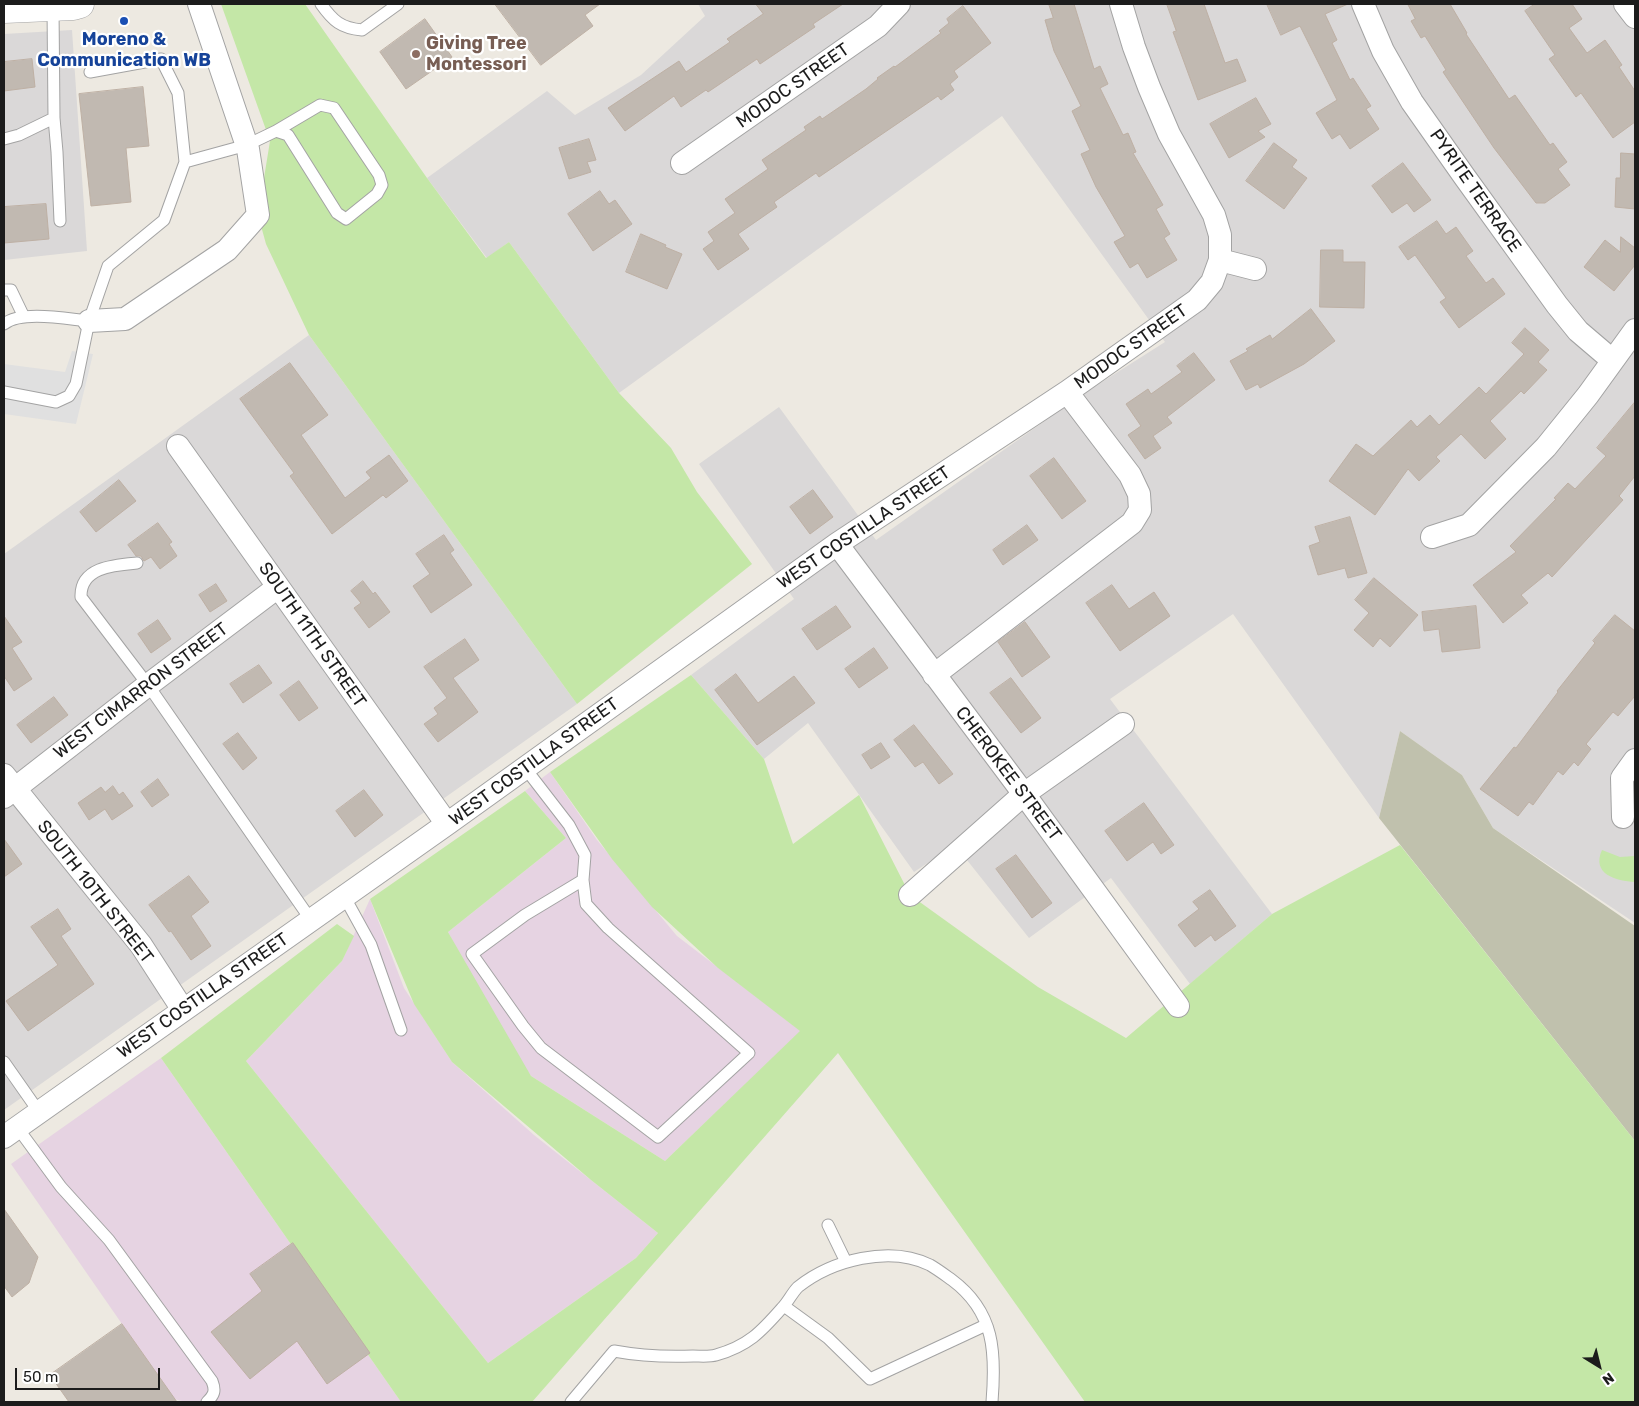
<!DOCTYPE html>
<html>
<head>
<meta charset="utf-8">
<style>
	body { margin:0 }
	#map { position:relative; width:1639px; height:1406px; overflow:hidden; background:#ede9e1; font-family:Rubik,sans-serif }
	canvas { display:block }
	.frame { position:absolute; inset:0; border:5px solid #1c1c1c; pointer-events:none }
	.north { position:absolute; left:1574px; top:1341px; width:50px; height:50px; -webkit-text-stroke:4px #fff; paint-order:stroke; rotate:144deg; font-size:14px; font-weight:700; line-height:20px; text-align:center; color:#1c1c1c }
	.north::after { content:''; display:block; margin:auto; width:18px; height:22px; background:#1c1c1c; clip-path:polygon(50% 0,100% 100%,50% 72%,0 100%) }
	.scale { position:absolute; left:15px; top:1368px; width:145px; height:22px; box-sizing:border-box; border:2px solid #1c1c1c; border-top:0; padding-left:6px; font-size:15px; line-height:18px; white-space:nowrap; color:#1c1c1c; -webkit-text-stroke:4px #fff; paint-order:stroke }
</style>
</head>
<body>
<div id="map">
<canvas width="1639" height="1406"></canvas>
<div class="frame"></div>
<div class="north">N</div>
<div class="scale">50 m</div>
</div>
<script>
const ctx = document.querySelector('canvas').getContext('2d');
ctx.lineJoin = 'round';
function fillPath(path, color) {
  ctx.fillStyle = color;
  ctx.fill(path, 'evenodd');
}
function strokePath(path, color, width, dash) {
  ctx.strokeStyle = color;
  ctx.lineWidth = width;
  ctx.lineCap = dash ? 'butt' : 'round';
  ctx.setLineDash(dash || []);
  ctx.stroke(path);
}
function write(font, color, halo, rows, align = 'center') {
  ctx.font = font + ' Rubik,sans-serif';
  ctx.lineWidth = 4.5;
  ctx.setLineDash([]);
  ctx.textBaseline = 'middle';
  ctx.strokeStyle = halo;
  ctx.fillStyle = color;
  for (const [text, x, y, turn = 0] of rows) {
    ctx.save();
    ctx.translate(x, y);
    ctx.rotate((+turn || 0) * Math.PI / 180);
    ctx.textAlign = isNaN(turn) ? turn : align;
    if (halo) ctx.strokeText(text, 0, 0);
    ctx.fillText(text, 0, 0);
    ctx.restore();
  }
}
const residential = new Path2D(`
	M 698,4 L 1635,4 L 1635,923 L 1493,828 L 1462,775 L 1400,731 L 1379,818 L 1233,614 L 1110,699 L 1272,914 L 1190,984 L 1111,878 L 1029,938 L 955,845 L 914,872 L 808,723 L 764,759 L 691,675 L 794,599 L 699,464 L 779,407 L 876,540 L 1083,394 L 1165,342 L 1002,116 L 619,393 L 509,242 L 487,258 L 427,178 L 547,91 L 575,115 L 641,75 L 705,16 Z
	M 72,30 L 87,251 L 4,260 L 4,34 Z
	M 309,335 L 577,704 L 4,1110 L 4,554 Z`);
const industrial = new Path2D(`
	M 550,772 L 597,840 L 677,936 L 801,1031 L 665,1161 L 531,1076 L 505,1043 L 448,932 L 566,838 L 525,791 Z
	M 370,899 L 404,988 L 452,1062 L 534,1135 L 658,1233 L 636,1258 L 488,1363 L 246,1061 L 342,961 Z
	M 161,1058 L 401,1402 L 186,1402 L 174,1399 L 122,1324 L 11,1164 Z`);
const construction = new Path2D(`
	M 1400,731 L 1462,775 L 1493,828 L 1635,926 L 1635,1141 L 1379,818 Z`);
const grass = new Path2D(`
	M 221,4 L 305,4 L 427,178 L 486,258 L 509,242 L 619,393 L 671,448 L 697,492 L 752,564 L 577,704 L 309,335 L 266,244 L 258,215 L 270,141 Z
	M 691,675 L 764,759 L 793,844 L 859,795 L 910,895 L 1038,987 L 1126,1038 L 1272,914 L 1400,845 L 1635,1141 L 1635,1402 L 1085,1402 L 838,1053 L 532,1402 L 401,1402 L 161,1058 L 337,924 L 354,936 L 342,961 L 246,1061 L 488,1363 L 636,1258 L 658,1233 L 591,1180 L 452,1062 L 414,1004 L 370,899 L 525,791 L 566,838 L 448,932 L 531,1076 L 665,1161 L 800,1031 L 718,968 L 652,907 L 612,859 L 550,772 Z
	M 1602,850 L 1620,857 L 1635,856 L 1635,882 C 1616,881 1591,874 1602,850 Z`);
const parking = new Path2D(`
	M 72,351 L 93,354 L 76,424 L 4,414 L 4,364 L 65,372 Z`);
const building = new Path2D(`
	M 495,4 L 600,4 L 585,15 L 593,26 L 541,65 Z
	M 756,4 L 843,4 L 813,24 L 815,27 L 760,64 L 757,59 L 708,92 L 706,90 L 681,107 L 674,96 L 625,131 L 608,108 L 679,61 L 686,72 L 730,42 L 727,39 L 763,14 Z
	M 1049,4 L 1074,4 L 1094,69 L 1100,66 L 1108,84 L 1100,88 L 1123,135 L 1128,133 L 1136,152 L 1133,153 L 1163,205 L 1156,209 L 1170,234 L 1164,238 L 1177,260 L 1147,278 L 1138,263 L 1130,268 L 1114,242 L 1125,236 L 1096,187 L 1081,154 L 1090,150 L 1072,111 L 1081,106 L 1054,51 L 1045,20 L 1053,18 Z
	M 1167,4 L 1204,4 L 1225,63 L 1237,59 L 1246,81 L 1198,100 L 1173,32 L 1176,31 Z
	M 1267,4 L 1348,4 L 1325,14 L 1337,40 L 1332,43 L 1350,80 L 1353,78 L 1371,106 L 1366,109 L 1379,129 L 1350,149 L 1340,134 L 1332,139 L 1316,113 L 1337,100 L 1300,26 L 1281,35 Z
	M 1408,4 L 1450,4 L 1467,33 L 1466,34 L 1509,99 L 1515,95 L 1550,145 L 1553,143 L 1567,162 L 1558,169 L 1570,185 L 1545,203 L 1536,203 L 1494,148 L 1443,72 L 1446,70 L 1425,36 L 1421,38 L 1411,21 L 1415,19 Z
	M 1535,4 L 1572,4 L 1582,19 L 1569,28 L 1587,53 L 1605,40 L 1622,65 L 1619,67 L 1635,91 L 1635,122 L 1613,138 L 1581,93 L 1576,97 L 1549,59 L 1555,55 L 1525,11 Z
	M 963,6 L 991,43 L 954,71 L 958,77 L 950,84 L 954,90 L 941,100 L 938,96 L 819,177 L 816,173 L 774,202 L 777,207 L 738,234 L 749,249 L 718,270 L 703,249 L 714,241 L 708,232 L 735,213 L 725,199 L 768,169 L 762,160 L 806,130 L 804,127 L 820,116 L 822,119 L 866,89 L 878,79 L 877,78 L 894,66 L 895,67 L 941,33 L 939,31 L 949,23 L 947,19 Z
	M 425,19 L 452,57 L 406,89 L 380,52 Z
	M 32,59 L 35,87 L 4,91 L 4,62 Z
	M 143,87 L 149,146 L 126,148 L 131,202 L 91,206 L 79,94 Z
	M 1256,98 L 1271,124 L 1258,131 L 1265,137 L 1229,158 L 1210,124 Z
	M 589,139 L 596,160 L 587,162 L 591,172 L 569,179 L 559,148 Z
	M 1274,143 L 1297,160 L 1292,167 L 1307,178 L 1284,209 L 1246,181 Z
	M 1621,153 L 1635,154 L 1635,209 L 1615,207 L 1616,178 L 1620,178 Z
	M 1403,163 L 1431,200 L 1414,212 L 1407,203 L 1392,213 L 1372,186 Z
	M 600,191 L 609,204 L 615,200 L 632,224 L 593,251 L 568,214 Z
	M 46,204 L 49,239 L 4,243 L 4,207 Z
	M 1437,221 L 1446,234 L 1456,227 L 1473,251 L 1466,256 L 1486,283 L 1493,278 L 1505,294 L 1459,328 L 1440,302 L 1446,298 L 1415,255 L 1408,260 L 1399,247 Z
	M 641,234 L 666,245 L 665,247 L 682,254 L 667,289 L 626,272 Z
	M 1621,237 L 1635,248 L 1635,265 L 1614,291 L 1584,267 L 1605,240 L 1620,252 Z
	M 1321,250 L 1343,250 L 1343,262 L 1365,262 L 1364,308 L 1320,307 Z
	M 1311,309 L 1335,341 L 1304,364 L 1260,388 L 1258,384 L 1246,390 L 1230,361 L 1248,351 L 1246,349 L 1270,335 L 1272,339 Z
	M 1525,328 L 1549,350 L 1538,362 L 1547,370 L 1524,394 L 1521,391 L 1490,421 L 1506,439 L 1485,459 L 1461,434 L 1436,457 L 1440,461 L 1419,481 L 1408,469 L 1375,515 L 1329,481 L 1356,444 L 1373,456 L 1411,420 L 1417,427 L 1430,415 L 1439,425 L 1479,387 L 1486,394 L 1524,354 L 1512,343 Z
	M 1194,353 L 1215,380 L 1167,417 L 1172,423 L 1153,436 L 1161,448 L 1145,459 L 1128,435 L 1141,426 L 1126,404 L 1148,389 L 1151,394 L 1182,372 L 1177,366 Z
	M 290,363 L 328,415 L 301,435 L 345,498 L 371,478 L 366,472 L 389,455 L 408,481 L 386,498 L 383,495 L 332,534 L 290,476 L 294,473 L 240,399 Z
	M 1635,402 L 1635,476 L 1619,496 L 1623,500 L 1552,577 L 1548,573 L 1521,595 L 1528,603 L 1503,623 L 1473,585 L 1516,552 L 1510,546 L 1556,499 L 1554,498 L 1568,483 L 1575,489 L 1606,456 L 1597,448 Z
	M 1054,458 L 1086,501 L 1062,519 L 1030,476 Z
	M 119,480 L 136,501 L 96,532 L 80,512 Z
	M 813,490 L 833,517 L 810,534 L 790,507 Z
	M 1350,517 L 1367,573 L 1348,578 L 1345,568 L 1318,575 L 1309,546 L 1320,542 L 1315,527 Z
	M 158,523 L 172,542 L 169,544 L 177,556 L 160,569 L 151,557 L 144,561 L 141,556 L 136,556 L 128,545 Z
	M 1027,525 L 1038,540 L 1003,565 L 993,550 Z
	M 444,535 L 454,550 L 450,553 L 472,585 L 431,613 L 413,586 L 430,574 L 416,554 Z
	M 1374,578 L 1418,615 L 1390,647 L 1380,638 L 1373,647 L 1354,630 L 1369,613 L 1355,600 Z
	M 363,581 L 373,594 L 375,592 L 390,612 L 369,628 L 354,608 L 361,603 L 351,591 Z
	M 216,584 L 227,601 L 210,612 L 199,595 Z
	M 1112,585 L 1129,609 L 1154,592 L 1170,616 L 1120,651 L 1086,603 Z
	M 836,606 L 851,627 L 817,650 L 802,629 Z
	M 1476,606 L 1480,648 L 1442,652 L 1439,629 L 1424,631 L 1422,612 Z
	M 1615,615 L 1635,631 L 1635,696 L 1618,716 L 1613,712 L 1586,744 L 1591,749 L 1578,766 L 1574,762 L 1563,775 L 1558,771 L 1533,805 L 1529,802 L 1518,816 L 1480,789 L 1514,747 L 1516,748 L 1558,692 L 1557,691 L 1595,643 L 1593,641 Z
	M 4,616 L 22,642 L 12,648 L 32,679 L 14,691 L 4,676 Z
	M 158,620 L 171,639 L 151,653 L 138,634 Z
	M 1025,622 L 1050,657 L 1022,677 L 998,642 Z
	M 465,639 L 479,660 L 453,678 L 478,712 L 438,742 L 424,724 L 438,714 L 434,708 L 447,698 L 424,667 Z
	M 874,648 L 888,668 L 859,688 L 845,669 Z
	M 259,665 L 272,683 L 243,703 L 230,684 Z
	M 736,674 L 758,703 L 794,676 L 815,703 L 757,745 L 715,690 Z
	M 1011,678 L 1041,718 L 1021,733 L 990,693 Z
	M 299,681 L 318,708 L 299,721 L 280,695 Z
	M 54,697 L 68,715 L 31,743 L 17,725 Z
	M 914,725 L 953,774 L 939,784 L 923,762 L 915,767 L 894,740 Z
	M 238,733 L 257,758 L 243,770 L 223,744 Z
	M 881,743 L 890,757 L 871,769 L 862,755 Z
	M 158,779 L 169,795 L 152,807 L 141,792 Z
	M 113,786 L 119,795 L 123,792 L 133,806 L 112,820 L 105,809 L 89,820 L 78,803 L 101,787 L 105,792 Z
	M 364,790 L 383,815 L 355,837 L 336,811 Z
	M 1144,803 L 1174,845 L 1161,854 L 1153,842 L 1127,861 L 1105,831 Z
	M 4,839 L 22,864 L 4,877 Z
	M 1016,855 L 1052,903 L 1032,918 L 996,869 Z
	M 189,876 L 209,902 L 191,916 L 211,946 L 191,960 L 171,931 L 169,932 L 149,905 Z
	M 1210,890 L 1236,926 L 1215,941 L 1211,935 L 1195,947 L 1178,925 L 1199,909 L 1193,902 Z
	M 58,909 L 71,929 L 61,936 L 94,984 L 28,1031 L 6,1001 L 58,965 L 31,927 Z
	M 4,1209 L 38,1257 L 29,1283 L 12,1297 L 4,1286 Z
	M 293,1243 L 370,1353 L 327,1384 L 297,1341 L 250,1379 L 211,1332 L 262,1291 L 250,1274 Z
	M 122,1324 L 177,1402 L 69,1402 L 50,1375 Z`);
const service = new Path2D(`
	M 321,4 C 333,21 341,28 362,30 L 398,4
	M 90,72 L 161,59 L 178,93 L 185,162
	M 54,118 L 57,152 L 60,221
	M 4,139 L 19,135 L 54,118 L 53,7
	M 4,290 L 11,290 L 24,317
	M 4,324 C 22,310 67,319 89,321
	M 4,392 L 56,402 L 69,396 L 76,384 L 89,321 L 108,266 L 164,220 L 185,162 L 247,145 L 276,131 L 288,135 L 337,213 L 346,219 L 377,194 L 382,185 L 379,175 L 334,108 L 320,105 L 276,131
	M 137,563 C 114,565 80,567 81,597 L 148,685 L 311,920
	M 525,768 L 569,825 L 585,855 L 583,880 L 586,904 L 608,928 L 749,1053 L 658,1137 L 541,1048 L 523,1026 L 472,954 L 525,915 L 583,880
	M 344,896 L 371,945 L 401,1030
	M 4,1062 L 39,1112
	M 17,1127 L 61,1187 L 109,1240 L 212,1381 C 216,1391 214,1395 207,1402
	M 828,1225 L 846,1262
	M 784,1306 L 828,1338 L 870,1379 L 986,1325
	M 571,1402 L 614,1351 C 641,1356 667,1357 693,1356 C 701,1356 709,1357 716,1355 C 748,1346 761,1332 782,1308 C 788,1302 792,1293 798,1287 C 832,1260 890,1245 930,1265 C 937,1269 945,1275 952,1280 C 995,1312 996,1353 992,1402`);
const minor = new Path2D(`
	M 1363,4 L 1383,51 L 1412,102 L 1464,176 L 1557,305 L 1578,331 L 1612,360
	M 1625,4 L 1635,17
	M 682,163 L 878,26 L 899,4
	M 1220,260 L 1255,269
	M 89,321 L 125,319 L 227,250 L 258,215 L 248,149 L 199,4
	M 178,446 L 447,824
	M 1432,537 L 1469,525 L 1546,447 L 1588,395 L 1635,330
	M 837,544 L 1024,794 L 1178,1006
	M 934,675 L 1132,523 L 1140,510 L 1139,494 L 1130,475 L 1067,392
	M 4,775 L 141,945 L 183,1010
	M 4,797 L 148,685 L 278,587
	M 1623,817 L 1622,778 L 1635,760
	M 910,895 L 1024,794 L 1123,724
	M 4,1137 L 447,824 L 837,544 L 1067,392 L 1197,300 L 1212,282 L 1220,260 L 1220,235 L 1214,215 L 1169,134 L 1149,87 L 1134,47 L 1121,4`);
const tertiary = new Path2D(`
	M 4,9 L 73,6 L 80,4`);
const markers = [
	[124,21,5,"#1a4fb4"],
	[416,54,5,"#8d6e63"]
];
const transitNames = [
	["Moreno &",124,40],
	["Communication WB",124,61]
];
const educationNames = [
	["Giving Tree",426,44],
	["Montessori",426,65]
];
const streetNames = [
	["MODOC STREET",793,86,-35],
	["PYRITE TERRACE",1475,191,55],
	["MODOC STREET",1131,347,-35],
	["WEST COSTILLA STREET",864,528,-34],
	["SOUTH 11TH STREET",312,635,55],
	["WEST CIMARRON STREET",141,691,-37],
	["WEST COSTILLA STREET",534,762,-36],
	["CHEROKEE STREET",1008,774,53],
	["SOUTH 10TH STREET",95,892,52],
	["WEST COSTILLA STREET",203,996,-35]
];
fillPath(residential, '#dad8d8');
fillPath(industrial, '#e6d3e2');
fillPath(construction, '#c0c1ad');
fillPath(grass, '#c4e7a7');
fillPath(parking, '#e0e0e0');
fillPath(building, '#c1b9b1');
strokePath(building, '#beb0a4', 1);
strokePath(service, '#a3a3a3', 13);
strokePath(minor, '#a3a3a3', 24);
strokePath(tertiary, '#a3a3a3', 29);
strokePath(service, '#fff', 11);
strokePath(minor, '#fff', 22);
strokePath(tertiary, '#fff', 28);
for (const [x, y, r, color] of markers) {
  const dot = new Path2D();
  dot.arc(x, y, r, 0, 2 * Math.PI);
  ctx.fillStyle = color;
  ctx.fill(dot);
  strokePath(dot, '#fff', 2);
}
write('bold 18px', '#164399', '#fff', transitNames);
write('bold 18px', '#785e54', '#fff', educationNames, 'left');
write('18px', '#1c1c1c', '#fff', streetNames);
</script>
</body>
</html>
